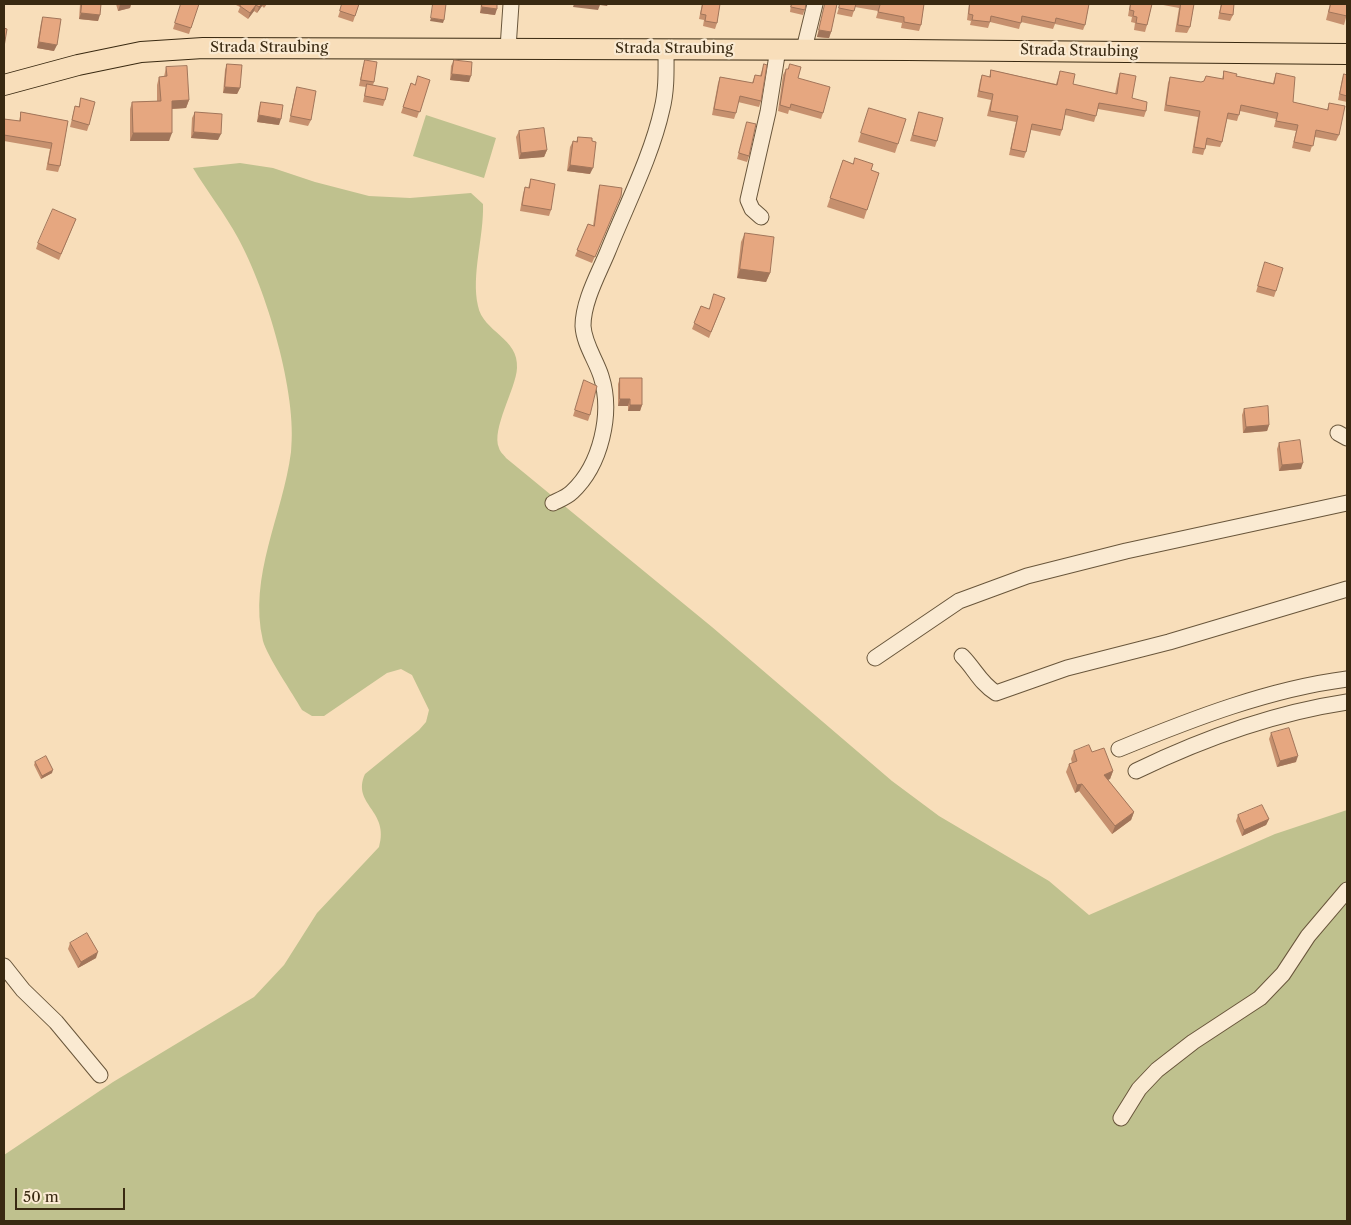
<!DOCTYPE html>
<html>
<head>
<meta charset="utf-8">
<style>
	body { margin:0 }
	#map { position:relative; width:1351px; height:1225px; overflow:hidden; background:#f8deba; font-family:"Libre Caslon Text",serif }
	canvas { display:block }
	.frame { position:absolute; inset:0; border:5px solid #392911; pointer-events:none }
	.scale { position:absolute; left:15px; top:1188px; width:110px; height:22px; box-sizing:border-box; border:2px solid #392911; border-top:0; padding-left:6px; font-size:15px; line-height:18px; white-space:nowrap; color:#392911; -webkit-text-stroke:4px #faead2; paint-order:stroke }
</style>
</head>
<body>
<div id="map">
<canvas width="1351" height="1225"></canvas>
<div class="frame"></div>
<div class="scale">50 m</div>
</div>
<script>
const ctx = document.querySelector('canvas').getContext('2d');
ctx.lineJoin = 'round';
function fillPath(path, color) {
  ctx.fillStyle = color;
  ctx.fill(path, 'evenodd');
}
function strokePath(path, color, width, dash) {
  ctx.strokeStyle = color;
  ctx.lineWidth = width;
  ctx.lineCap = dash ? 'butt' : 'round';
  ctx.setLineDash(dash || []);
  ctx.stroke(path);
}
function write(font, color, halo, rows, align = 'center') {
  ctx.font = font + ' "Libre Caslon Text",serif';
  ctx.lineWidth = 4.5;
  ctx.setLineDash([]);
  ctx.textBaseline = 'middle';
  ctx.strokeStyle = halo;
  ctx.fillStyle = color;
  for (const [text, x, y, turn = 0] of rows) {
    ctx.save();
    ctx.translate(x, y);
    ctx.rotate((+turn || 0) * Math.PI / 180);
    ctx.textAlign = isNaN(turn) ? turn : align;
    if (halo) ctx.strokeText(text, 0, 0);
    ctx.fillText(text, 0, 0);
    ctx.restore();
  }
}
const green = new Path2D(`
	M 426,115 L 496,138 L 484,178 L 413,156 Z
	M 240,163 L 273,168 L 315,182 L 369,196 L 410,198 L 471,193 L 483,204 C 484,237 471,275 478,306 C 483,332 519,338 517,368 C 516,389 491,429 499,448 C 500,452 504,455 506,458 L 712,627 L 892,781 L 939,816 L 1049,881 L 1089,915 L 1275,834 L 1347,810 L 1347,1221 L 4,1221 L 4,1155 L 113,1082 L 254,997 L 284,965 L 317,913 L 379,847 C 390,810 351,805 365,774 L 419,730 L 426,722 L 429,710 L 412,675 L 401,669 L 387,673 L 324,716 L 312,716 L 302,710 C 293,694 267,656 263,641 C 248,576 283,515 291,452 C 298,394 266,289 238,238 C 225,214 207,191 193,168 Z`);
const minor = new Path2D(`
	M 508,48 L 511,4
	M 804,49 L 815,4
	M 761,217 L 752,209 L 748,200 L 768,112 L 778,49
	M 1338,433 L 1347,438
	M 553,503 C 559,500 567,497 572,492 C 601,465 613,413 601,376 C 596,360 584,344 583,326 C 583,301 599,273 608,251 C 626,206 652,155 662,109 C 667,89 666,69 666,49
	M 962,656 C 975,669 980,683 996,693 L 1067,668 L 1169,642 L 1347,589
	M 875,658 L 959,601 L 1027,576 L 1126,551 L 1347,503
	M 1119,749 C 1192,719 1269,689 1347,679
	M 1136,771 C 1202,739 1274,713 1347,702
	M 4,966 L 23,990 L 56,1022 L 100,1075
	M 1121,1118 L 1139,1089 L 1157,1070 L 1193,1042 L 1260,998 L 1283,974 L 1308,936 L 1347,890`);
const major = new Path2D(`
	M 4,85 L 78,65 L 141,52 L 203,48 L 907,50 L 1347,54`);
const wall = new Path2D(`
	M 80,4 L 101,4 L 98,21 L 79,19 Z
	M 116,4 L 131,4 L 130,8 L 118,11 Z
	M 181,4 L 191,28 L 189,34 L 173,29 Z
	M 234,4 L 267,4 L 264,8 L 262,6 L 257,13 L 254,11 L 248,19 L 238,12 L 240,7 Z
	M 338,4 L 359,4 L 353,22 L 338,17 L 342,5 Z
	M 481,4 L 497,4 L 495,15 L 480,13 Z
	M 702,4 L 720,4 L 717,23 L 715,29 L 703,26 L 704,20 L 699,19 Z
	M 791,4 L 806,4 L 803,15 L 790,12 Z
	M 825,4 L 837,4 L 831,32 L 829,38 L 817,37 Z
	M 840,4 L 924,4 L 921,25 L 919,31 L 901,28 L 902,23 L 876,18 L 878,11 L 855,7 L 852,17 L 837,14 Z
	M 969,4 L 1089,4 L 1085,25 L 1083,30 L 1055,24 L 1053,29 L 1021,22 L 1019,29 L 990,22 L 988,28 L 970,25 L 971,21 L 967,20 Z
	M 1130,4 L 1152,4 L 1147,25 L 1145,32 L 1134,30 L 1135,23 L 1131,22 L 1132,17 L 1128,16 Z
	M 1158,4 L 1194,4 L 1190,27 L 1187,33 L 1175,32 L 1179,8 Z
	M 1221,4 L 1234,4 L 1233,15 L 1230,21 L 1218,19 Z
	M 1330,4 L 1347,4 L 1347,14 L 1344,25 L 1326,20 Z
	M 43,17 L 54,51 L 37,48 L 41,23 Z
	M 365,60 L 374,82 L 373,85 L 385,100 L 383,106 L 363,102 L 366,87 L 359,86 L 363,66 Z
	M 454,60 L 469,82 L 450,80 L 451,66 Z
	M 227,64 L 240,88 L 237,94 L 223,93 L 225,70 Z
	M 764,64 L 761,101 L 759,107 L 738,102 L 736,113 L 734,119 L 712,115 L 718,83 L 720,77 L 752,83 L 755,75 L 760,76 Z
	M 790,64 L 798,78 L 823,113 L 821,119 L 789,110 L 788,114 L 778,111 L 783,75 L 786,69 L 788,69 Z
	M 166,67 L 189,100 L 186,108 L 172,109 L 169,141 L 130,141 L 130,109 L 132,102 L 157,101 L 157,85 L 159,77 L 164,77 Z
	M 991,70 L 1056,84 L 1060,71 L 1073,84 L 1115,94 L 1118,79 L 1120,73 L 1132,98 L 1146,111 L 1144,117 L 1098,109 L 1094,122 L 1065,115 L 1062,130 L 1060,136 L 1031,130 L 1026,152 L 1024,158 L 1009,155 L 1016,122 L 987,116 L 991,100 L 977,97 L 980,81 L 982,75 L 989,77 Z
	M 1224,71 L 1236,76 L 1273,83 L 1276,73 L 1293,102 L 1327,110 L 1329,103 L 1339,135 L 1336,141 L 1315,137 L 1310,152 L 1292,148 L 1296,131 L 1274,127 L 1276,119 L 1240,111 L 1237,121 L 1227,119 L 1222,142 L 1220,147 L 1206,145 L 1203,155 L 1192,153 L 1198,117 L 1164,111 L 1168,83 L 1170,77 L 1201,82 L 1204,81 L 1206,76 L 1222,79 Z
	M 1344,74 L 1347,75 L 1347,102 L 1338,100 L 1342,80 Z
	M 430,80 L 417,118 L 401,113 L 411,83 L 415,85 Z
	M 297,87 L 311,120 L 308,126 L 289,122 L 295,93 Z
	M 81,98 L 89,125 L 87,131 L 70,127 L 75,106 L 79,106 Z
	M 261,102 L 279,125 L 257,122 L 259,108 Z
	M 869,108 L 898,144 L 895,153 L 858,142 Z
	M 21,112 L 68,121 L 60,166 L 58,172 L 46,170 L 50,149 L 4,141 L 4,119 L 19,121 Z
	M 195,112 L 218,140 L 191,138 L 192,118 Z
	M 919,112 L 937,141 L 935,147 L 910,141 Z
	M 747,122 L 749,156 L 747,162 L 737,159 Z
	M 519,131 L 547,150 L 544,157 L 519,159 L 516,137 Z
	M 578,137 L 592,141 L 590,174 L 567,171 L 570,147 L 573,141 L 576,142 Z
	M 843,160 L 879,173 L 864,219 L 827,207 Z
	M 531,179 L 551,210 L 549,216 L 520,211 L 523,194 L 525,187 L 528,188 Z
	M 600,185 L 618,202 L 592,263 L 575,256 L 588,224 L 593,226 L 598,191 Z
	M 76,219 L 59,260 L 36,249 L 38,243 Z
	M 745,233 L 770,273 L 766,282 L 737,278 L 741,242 Z
	M 1265,262 L 1276,291 L 1274,297 L 1256,292 Z
	M 725,298 L 709,338 L 692,329 L 701,306 L 709,309 Z
	M 620,378 L 642,405 L 640,411 L 628,411 L 628,406 L 618,406 L 618,384 Z
	M 584,380 L 590,415 L 588,421 L 573,416 Z
	M 1244,409 L 1269,425 L 1267,431 L 1243,433 L 1242,415 Z
	M 1279,443 L 1301,469 L 1279,471 L 1277,449 Z
	M 1271,733 L 1296,762 L 1277,767 L 1269,739 Z
	M 1074,751 L 1092,752 L 1113,771 L 1110,779 L 1108,780 L 1134,812 L 1131,820 L 1112,834 L 1079,791 L 1075,793 L 1066,772 L 1069,764 L 1072,763 L 1071,759 Z
	M 35,762 L 52,773 L 41,779 L 34,765 Z
	M 1238,815 L 1269,819 L 1266,825 L 1242,836 L 1236,821 Z
	M 70,943 L 96,958 L 78,968 L 68,949 Z`);
const shadedWall = new Path2D(`
	M 124,4 L 131,4 L 130,8 L 118,11 L 120,5 Z
	M 262,4 L 263,4 L 262,6 L 257,13 L 259,7 Z
	M 574,4 L 608,4 L 607,6 L 600,5 L 598,10 L 573,7 Z
	M 256,5 L 254,11 L 248,19 L 250,13 Z
	M 482,7 L 497,9 L 495,15 L 480,13 Z
	M 81,13 L 100,15 L 98,21 L 79,19 Z
	M 431,18 L 444,20 L 443,23 L 430,21 Z
	M 819,30 L 831,32 L 829,38 L 817,37 Z
	M 39,42 L 57,45 L 54,51 L 37,48 Z
	M 452,74 L 471,76 L 469,82 L 450,80 Z
	M 225,87 L 240,88 L 237,94 L 223,93 Z
	M 189,100 L 186,108 L 169,109 L 172,101 Z
	M 259,115 L 281,119 L 279,125 L 257,122 Z
	M 194,132 L 221,134 L 218,140 L 191,138 Z
	M 133,133 L 172,133 L 169,141 L 130,141 Z
	M 547,150 L 544,157 L 519,159 L 521,153 Z
	M 570,165 L 593,168 L 590,174 L 567,171 Z
	M 740,269 L 770,273 L 766,282 L 737,278 Z
	M 620,399 L 630,399 L 628,406 L 618,406 Z
	M 630,405 L 642,405 L 640,411 L 628,411 Z
	M 1269,425 L 1267,431 L 1243,433 L 1246,427 Z
	M 1303,463 L 1301,469 L 1279,471 L 1282,465 Z
	M 1298,756 L 1296,762 L 1277,767 L 1280,761 Z
	M 53,770 L 52,773 L 41,779 L 42,776 Z
	M 1113,771 L 1110,779 L 1102,782 L 1104,775 Z
	M 1082,784 L 1079,791 L 1075,793 L 1077,785 Z
	M 1134,812 L 1131,820 L 1112,834 L 1115,826 Z
	M 1269,819 L 1266,825 L 1242,836 L 1244,830 Z
	M 98,952 L 96,958 L 78,968 L 81,962 Z`);
const building = new Path2D(`
	M 82,4 L 101,4 L 100,15 L 81,13 Z
	M 181,4 L 199,4 L 191,28 L 175,23 Z
	M 242,4 L 262,4 L 259,7 L 256,5 L 250,13 L 240,6 Z
	M 342,4 L 359,4 L 355,16 L 340,11 Z
	M 433,4 L 446,4 L 444,20 L 431,18 Z
	M 482,4 L 497,4 L 497,9 L 482,7 Z
	M 703,4 L 720,4 L 717,23 L 705,21 L 706,15 L 701,14 Z
	M 792,4 L 806,4 L 805,10 L 791,7 Z
	M 825,4 L 837,4 L 831,32 L 819,30 Z
	M 840,4 L 856,4 L 854,11 L 839,8 Z
	M 874,4 L 924,4 L 921,25 L 904,22 L 904,17 L 878,12 L 880,5 Z
	M 970,4 L 1089,4 L 1085,25 L 1056,18 L 1055,23 L 1022,16 L 1021,23 L 991,16 L 990,22 L 972,20 L 973,15 L 969,14 Z
	M 1131,4 L 1152,4 L 1147,25 L 1136,23 L 1137,17 L 1133,16 L 1134,11 L 1130,10 Z
	M 1181,4 L 1194,4 L 1190,27 L 1178,25 Z
	M 1222,4 L 1234,4 L 1233,15 L 1220,13 Z
	M 1331,4 L 1347,4 L 1347,16 L 1329,12 Z
	M 43,17 L 61,19 L 57,45 L 39,42 Z
	M 4,28 L 7,29 L 4,47 Z
	M 365,60 L 377,62 L 374,82 L 361,80 Z
	M 454,60 L 472,62 L 471,76 L 452,74 Z
	M 227,64 L 242,65 L 240,88 L 225,87 Z
	M 764,64 L 767,65 L 761,101 L 740,96 L 736,113 L 714,109 L 720,77 L 753,83 L 755,75 L 761,76 Z
	M 790,64 L 801,67 L 798,78 L 830,87 L 823,113 L 791,104 L 790,108 L 780,105 L 786,69 L 788,69 Z
	M 187,66 L 189,100 L 172,101 L 172,133 L 133,133 L 132,102 L 161,101 L 159,77 L 167,76 L 166,67 Z
	M 991,70 L 1057,85 L 1060,71 L 1075,74 L 1073,84 L 1117,94 L 1120,73 L 1136,76 L 1132,98 L 1147,102 L 1146,111 L 1099,103 L 1096,116 L 1066,109 L 1062,130 L 1032,124 L 1026,152 L 1011,149 L 1018,116 L 990,111 L 993,94 L 979,91 L 982,75 L 990,77 Z
	M 1224,71 L 1237,74 L 1236,76 L 1274,84 L 1276,73 L 1295,77 L 1293,102 L 1328,110 L 1329,103 L 1345,106 L 1339,135 L 1316,130 L 1313,146 L 1294,142 L 1298,125 L 1276,121 L 1278,113 L 1241,105 L 1239,115 L 1228,113 L 1222,142 L 1207,138 L 1205,149 L 1194,147 L 1200,111 L 1166,105 L 1170,77 L 1201,82 L 1204,81 L 1206,76 L 1223,79 Z
	M 1344,74 L 1347,75 L 1347,96 L 1340,94 Z
	M 418,76 L 430,80 L 420,112 L 403,107 L 411,83 L 415,85 Z
	M 367,84 L 388,88 L 385,100 L 365,96 Z
	M 297,87 L 316,91 L 311,120 L 291,116 Z
	M 81,98 L 95,102 L 89,125 L 72,120 L 75,106 L 79,107 Z
	M 261,102 L 283,105 L 281,119 L 259,115 Z
	M 869,108 L 906,119 L 898,144 L 861,133 Z
	M 21,112 L 68,121 L 60,166 L 48,164 L 52,143 L 4,135 L 4,119 L 20,121 Z
	M 195,112 L 222,114 L 221,134 L 194,132 Z
	M 919,112 L 943,118 L 937,141 L 913,135 Z
	M 747,122 L 756,124 L 749,156 L 739,153 Z
	M 544,128 L 547,150 L 521,153 L 519,131 Z
	M 578,137 L 592,138 L 592,141 L 596,142 L 593,168 L 570,165 L 573,141 L 577,142 Z
	M 855,158 L 873,164 L 871,170 L 879,173 L 867,210 L 830,198 L 843,160 L 853,164 Z
	M 531,179 L 555,184 L 551,210 L 522,205 L 525,187 L 529,188 Z
	M 600,185 L 622,188 L 621,196 L 595,257 L 577,250 L 588,224 L 594,226 Z
	M 53,209 L 76,219 L 61,254 L 38,243 Z
	M 745,233 L 774,237 L 770,273 L 740,269 Z
	M 1265,262 L 1283,268 L 1276,291 L 1258,286 Z
	M 714,294 L 725,298 L 711,332 L 694,323 L 701,306 L 709,309 Z
	M 620,378 L 642,378 L 642,405 L 630,405 L 630,399 L 620,399 Z
	M 584,380 L 597,386 L 590,415 L 575,410 Z
	M 1268,406 L 1269,425 L 1246,427 L 1244,409 Z
	M 1300,440 L 1303,463 L 1282,465 L 1279,443 Z
	M 1289,728 L 1298,756 L 1280,761 L 1271,733 Z
	M 1089,745 L 1092,752 L 1104,748 L 1113,771 L 1104,775 L 1134,812 L 1115,826 L 1082,784 L 1077,785 L 1069,764 L 1077,761 L 1074,751 Z
	M 46,756 L 53,770 L 42,776 L 35,762 Z
	M 1262,805 L 1269,819 L 1244,830 L 1238,815 Z
	M 87,933 L 98,952 L 81,962 L 70,943 Z`);
const streetNames = [
	["Strada Straubing",269,48],
	["Strada Straubing",674,49],
	["Strada Straubing",1079,51,1]
];
fillPath(green, '#bfc18e');
strokePath(minor, '#69563b', 17);
strokePath(major, '#392911', 22);
strokePath(minor, '#faead2', 15);
strokePath(major, '#f8deba', 20);
fillPath(wall, '#c6906e');
fillPath(shadedWall, '#a1755a');
fillPath(building, '#e6a780');
strokePath(building, '#a1755a', 1);
write('15px', '#392911', '#faead2', streetNames);
</script>
</body>
</html>
